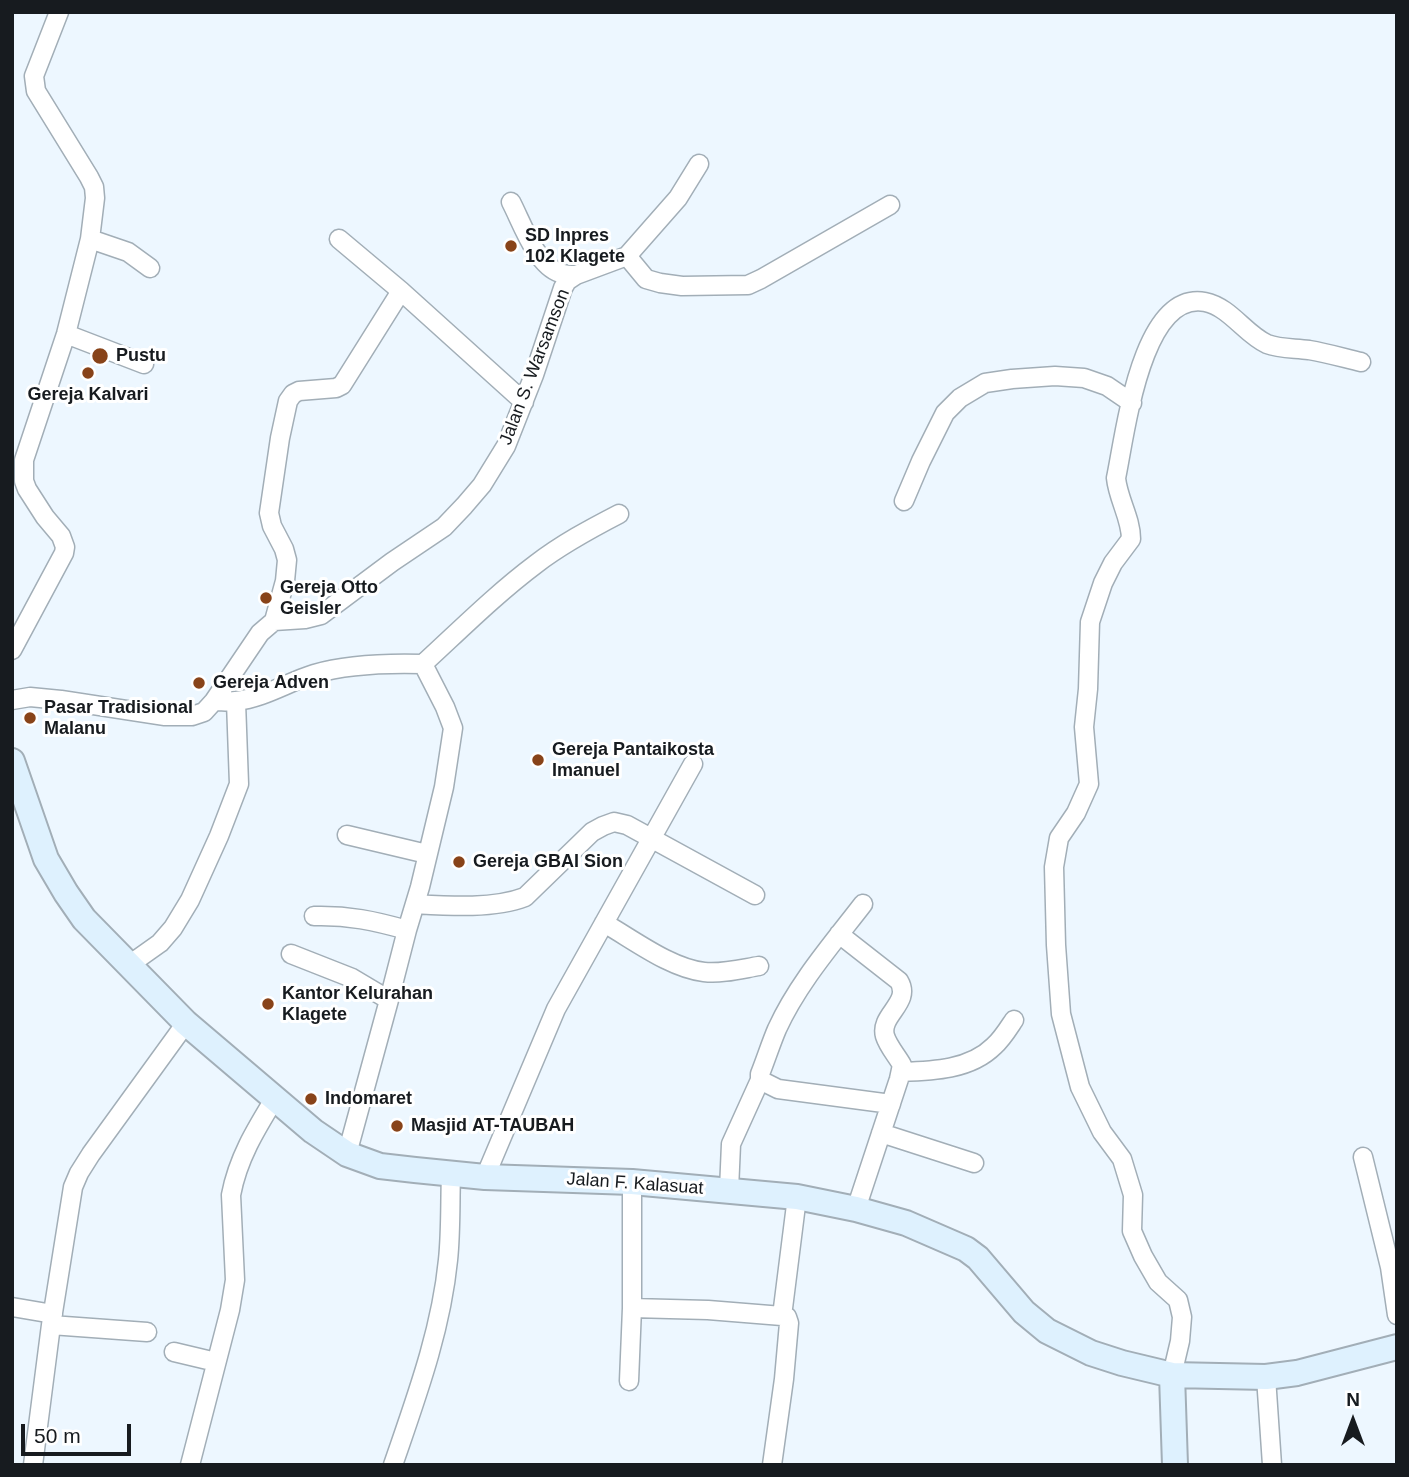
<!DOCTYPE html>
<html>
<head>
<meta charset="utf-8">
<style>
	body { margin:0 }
	#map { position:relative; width:1409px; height:1477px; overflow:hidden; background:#edf7ff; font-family:Arial,sans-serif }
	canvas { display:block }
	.frame { position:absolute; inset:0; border:14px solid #171b1f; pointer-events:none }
	.north { position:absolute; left:1318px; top:1386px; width:70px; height:70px; -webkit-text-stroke:5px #fff; paint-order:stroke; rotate:0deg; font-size:19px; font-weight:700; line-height:28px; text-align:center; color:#171b1f }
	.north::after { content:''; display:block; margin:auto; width:24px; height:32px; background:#171b1f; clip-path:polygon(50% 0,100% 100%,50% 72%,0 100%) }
	.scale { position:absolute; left:21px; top:1424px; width:110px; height:32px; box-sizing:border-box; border:4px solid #171b1f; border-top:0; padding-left:9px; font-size:21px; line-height:24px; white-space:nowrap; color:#171b1f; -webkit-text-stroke:5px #fff; paint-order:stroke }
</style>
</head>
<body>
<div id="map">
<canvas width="1409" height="1477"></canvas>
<div class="frame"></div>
<div class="north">N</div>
<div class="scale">50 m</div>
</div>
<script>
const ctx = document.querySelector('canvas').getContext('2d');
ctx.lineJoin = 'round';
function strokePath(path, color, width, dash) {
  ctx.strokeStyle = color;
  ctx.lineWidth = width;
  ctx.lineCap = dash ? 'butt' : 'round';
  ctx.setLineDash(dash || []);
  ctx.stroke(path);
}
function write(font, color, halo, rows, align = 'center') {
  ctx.font = font + ' Arial,sans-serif';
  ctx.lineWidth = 6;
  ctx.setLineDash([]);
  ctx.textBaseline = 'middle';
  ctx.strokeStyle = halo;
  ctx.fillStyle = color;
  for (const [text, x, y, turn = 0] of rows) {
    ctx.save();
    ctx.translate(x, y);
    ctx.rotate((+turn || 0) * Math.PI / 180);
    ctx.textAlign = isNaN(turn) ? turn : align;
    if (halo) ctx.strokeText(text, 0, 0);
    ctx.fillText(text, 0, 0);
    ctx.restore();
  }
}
const street = new Path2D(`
	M 511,202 C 522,223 536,265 560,273 C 565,275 571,275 576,275
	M 90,239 L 128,252 L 150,268
	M 339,239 L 401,291 L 524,402
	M 627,256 L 646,279 L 660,283 L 682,286 L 748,285 L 761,279 L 890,205
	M 66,334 L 144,364
	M 904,501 L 921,461 L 945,413 L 960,398 L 985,383 L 1012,379 L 1055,376 L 1084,378 L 1107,386 L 1132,403
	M 274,621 L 285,581 L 287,560 L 284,549 L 272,526 L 269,513 L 280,438 L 288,401 L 293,394 L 299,391 L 336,388 L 342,385 L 401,291
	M 12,650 L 64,553 L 65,547 L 61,536 L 45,517 L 27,489 L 24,481 L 24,460 L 66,334 L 90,239 L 95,198 L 94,187 L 89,177 L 36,91 L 34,76 L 59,12
	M 12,700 L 30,697 L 61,700 L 165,716 L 192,716 L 204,712 L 214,701 L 260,633 L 274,621 L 305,619 L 321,615 L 392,562 L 444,527 L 464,506 L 482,485 L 506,446 L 534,375 L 563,288 L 567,281 L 576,275 L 627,256 L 678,198 L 699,164
	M 214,701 C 222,701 229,702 236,701 C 264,698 288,682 314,674 C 348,664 388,663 423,664 C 460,630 496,594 536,564 C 562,544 590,529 619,514
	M 347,835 L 427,854
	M 415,904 C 449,906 494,909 525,897 L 592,832 L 603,826 L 614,822 L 627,825 L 755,895
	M 863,904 C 833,943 798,983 777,1029 C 771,1043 766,1059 760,1074 L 760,1080 L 778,1089 L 891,1104
	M 314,916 C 348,915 375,921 407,930
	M 604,923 C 634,940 670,968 704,972 C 722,974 741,969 759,966
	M 839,934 L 899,981 C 912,1003 879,1015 885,1036 C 888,1046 897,1056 902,1065 L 899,1079 L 856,1209
	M 291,954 L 352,978 L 389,1000
	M 129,965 L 160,943 L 173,928 L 190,900 L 219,836 L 239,784 L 236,702
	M 901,1072 C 932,1071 970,1070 994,1046 C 1002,1039 1008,1029 1014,1020
	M 881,1133 L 974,1163
	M 347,1154 L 389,1000 L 407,930 L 420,887 L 444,787 L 453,728 L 445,707 L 423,664
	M 1363,1157 L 1390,1267 L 1397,1315
	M 485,1177 L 556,1009 L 693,764
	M 729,1190 L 731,1144 L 760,1080
	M 12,1307 L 53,1314
	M 632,1308 L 708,1310 L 782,1316 L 787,1317 L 789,1323 L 784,1379 L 772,1465
	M 782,1316 L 797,1197
	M 51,1325 L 147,1332
	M 174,1352 L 216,1362
	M 1172,1375 L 1180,1341 L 1182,1317 L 1178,1300 L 1158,1282 L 1143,1256 L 1132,1231 L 1133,1195 L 1122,1159 L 1102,1132 L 1080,1087 L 1061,1014 L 1056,945 L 1054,867 L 1059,838 L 1076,813 L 1089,784 L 1084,727 L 1088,689 L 1090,622 L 1103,583 L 1113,563 L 1131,539 C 1131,518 1118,499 1116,478 C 1125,436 1141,290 1205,302 C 1230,307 1245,334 1267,344 C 1280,349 1295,348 1309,350 C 1327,353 1344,358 1361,362
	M 1266,1377 L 1272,1465
	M 629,1381 L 632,1308 L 632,1182
	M 33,1465 L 51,1325 L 73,1187 L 79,1173 L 91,1154 L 186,1023
	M 190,1465 L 230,1310 L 235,1280 L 231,1195 C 238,1158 256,1129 275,1098
	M 393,1465 C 416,1398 441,1331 448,1260 C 451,1232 450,1202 451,1173`);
const secondary = new Path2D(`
	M 12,761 L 46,859 L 66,893 L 84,919 L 186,1023 L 313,1131 L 347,1154 L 380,1166 L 415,1170 L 485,1177 L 632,1182 L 797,1197 L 856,1209 L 906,1223 L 966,1249 L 978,1258 L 1024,1312 L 1047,1331 L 1091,1353 L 1122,1363 L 1172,1375 L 1266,1377 L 1297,1373 L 1397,1347
	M 1172,1375 L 1175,1465`);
const markers = [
	[511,246,7,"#884319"],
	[100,356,9,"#884319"],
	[88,373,7,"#884319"],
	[266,598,7,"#884319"],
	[199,683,7,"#884319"],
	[30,718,7,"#884319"],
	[538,760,7,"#884319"],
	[459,862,7,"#884319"],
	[268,1004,7,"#884319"],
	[311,1099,7,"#884319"],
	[397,1126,7,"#884319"]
];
const poiNames = [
	["SD Inpres",525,236],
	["102 Klagete",525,257],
	["Pustu",116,356],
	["Gereja Kalvari",88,395,"center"],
	["Gereja Otto",280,588],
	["Geisler",280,609],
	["Gereja Adven",213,683],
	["Pasar Tradisional",44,708],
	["Malanu",44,729],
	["Gereja Pantaikosta",552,750],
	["Imanuel",552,771],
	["Gereja GBAI Sion",473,862],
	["Kantor Kelurahan",282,994],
	["Klagete",282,1015],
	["Indomaret",325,1099],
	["Masjid AT-TAUBAH",411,1126]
];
const streetNames = [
	["Jalan S. Warsamson",535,367,-69],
	["Jalan F. Kalasuat",635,1184,4]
];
strokePath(street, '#a2aeb7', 21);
strokePath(secondary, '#a2aeb7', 28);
strokePath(street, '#fff', 18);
strokePath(secondary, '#def1fe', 24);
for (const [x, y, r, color] of markers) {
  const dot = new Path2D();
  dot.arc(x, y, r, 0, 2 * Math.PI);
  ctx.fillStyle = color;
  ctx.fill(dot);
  strokePath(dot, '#fff', 2.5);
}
write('bold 18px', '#171b1f', '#fff', poiNames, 'left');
write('18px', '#171b1f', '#fff', streetNames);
</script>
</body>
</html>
